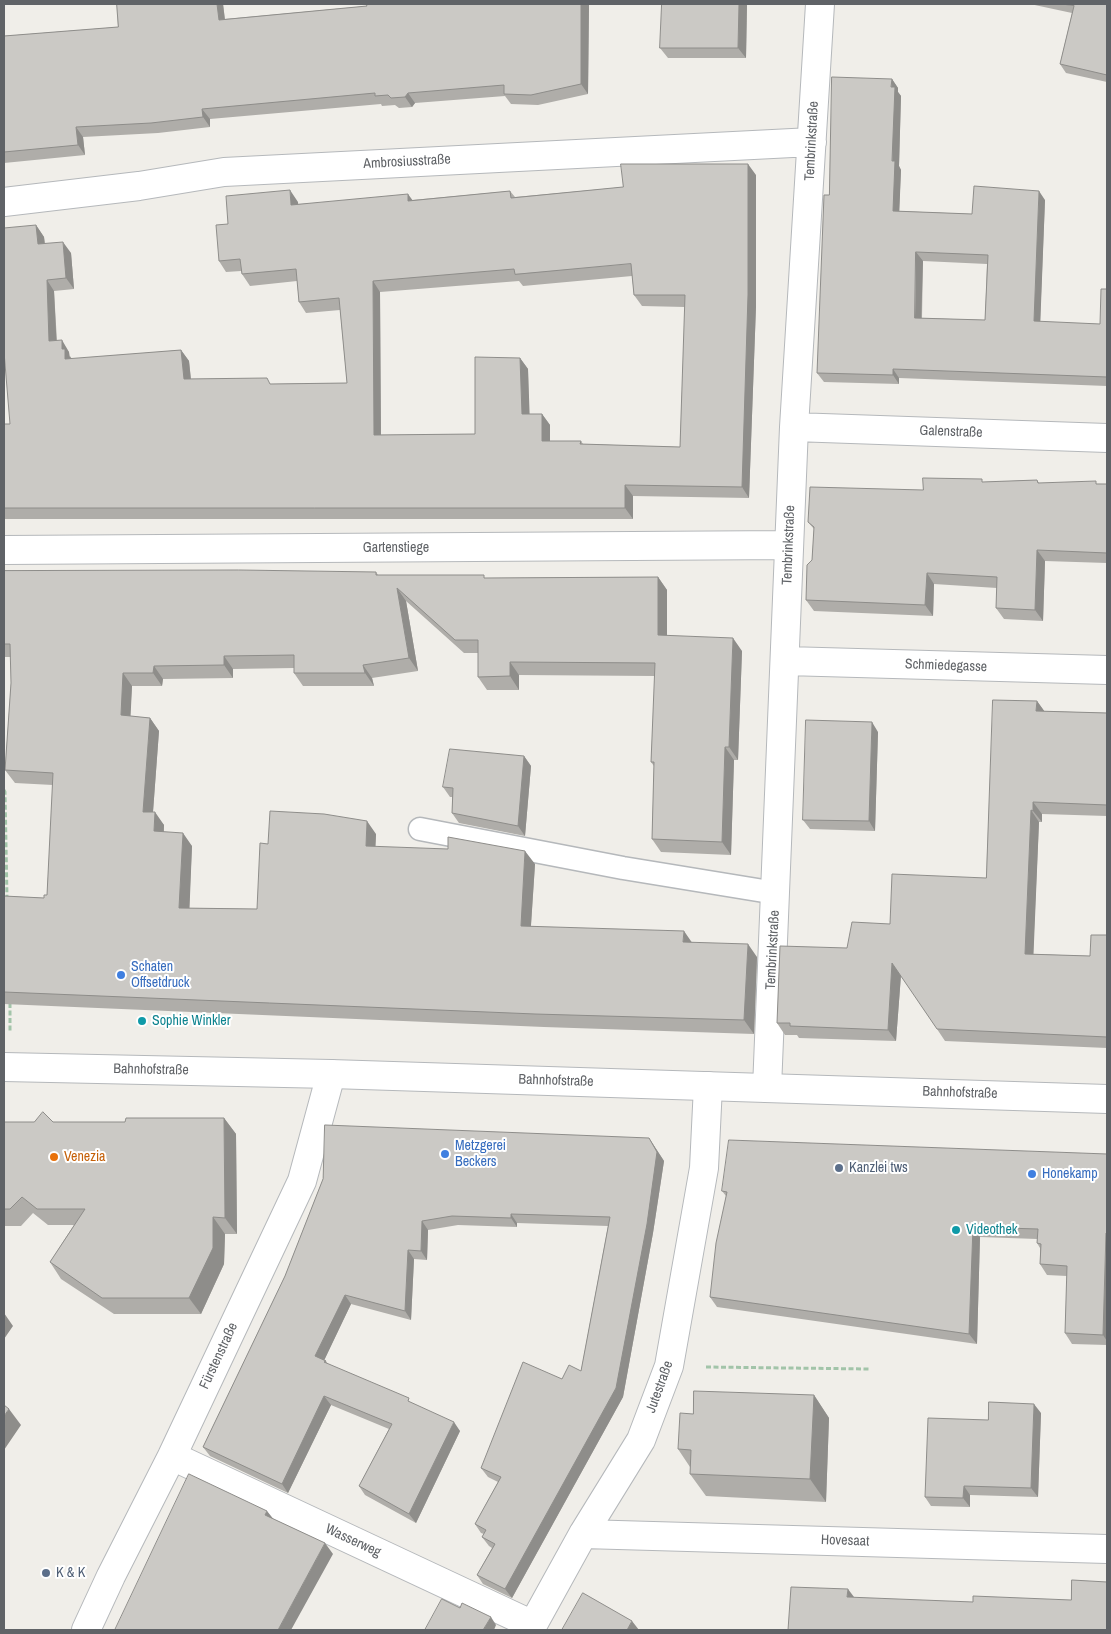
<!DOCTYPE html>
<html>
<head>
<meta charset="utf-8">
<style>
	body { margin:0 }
	#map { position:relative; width:1111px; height:1634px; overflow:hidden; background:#f0eee9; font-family:"Archivo Narrow",sans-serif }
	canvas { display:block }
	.frame { position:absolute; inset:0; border:5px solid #606367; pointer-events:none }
</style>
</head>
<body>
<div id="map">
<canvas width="1111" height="1634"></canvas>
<div class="frame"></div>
</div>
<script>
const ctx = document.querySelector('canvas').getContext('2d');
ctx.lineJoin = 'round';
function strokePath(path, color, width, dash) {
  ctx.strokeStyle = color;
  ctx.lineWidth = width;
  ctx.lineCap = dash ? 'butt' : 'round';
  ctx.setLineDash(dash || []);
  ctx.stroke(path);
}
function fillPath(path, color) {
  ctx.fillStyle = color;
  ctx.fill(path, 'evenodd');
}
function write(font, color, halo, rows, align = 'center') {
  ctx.font = font + ' "Archivo Narrow",sans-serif';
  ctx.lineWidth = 4;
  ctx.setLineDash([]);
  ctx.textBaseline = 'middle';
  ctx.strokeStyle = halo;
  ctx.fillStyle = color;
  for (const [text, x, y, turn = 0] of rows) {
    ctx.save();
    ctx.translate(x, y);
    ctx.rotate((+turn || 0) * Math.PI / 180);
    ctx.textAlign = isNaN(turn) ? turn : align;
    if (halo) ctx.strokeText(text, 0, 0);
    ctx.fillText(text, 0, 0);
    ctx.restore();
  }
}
const path = new Path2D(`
	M 4,790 L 5,792 L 7,899
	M 10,1003 L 10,1031
	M 706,1367 L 870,1369`);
const service = new Path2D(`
	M 420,829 L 623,868 L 776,893`);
const minor = new Path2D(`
	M 4,202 L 139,186 L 224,172 L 812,142
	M 794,427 L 1107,438
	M 4,550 L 789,545
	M 786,661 L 1107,670
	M 767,1088 L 794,427 L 820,4
	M 172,1456 L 533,1625
	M 583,1534 L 1107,1549
	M 86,1630 L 111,1576 L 172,1456 L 302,1181 L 331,1074
	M 530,1630 L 583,1534 L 641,1440 L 669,1366 L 704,1168 L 708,1086`);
const tertiary = new Path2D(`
	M 4,1067 L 331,1074 L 1107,1099`);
const wall = new Path2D(`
	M 117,4 L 223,4 L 225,19 L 367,6 L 366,4 L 589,4 L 588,94 L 538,105 L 511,104 L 505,96 L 415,103 L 412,107 L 399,108 L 395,105 L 382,106 L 381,104 L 210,119 L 210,127 L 158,133 L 83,137 L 85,155 L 4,163 L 4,36 L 118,27 Z
	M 662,4 L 747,4 L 746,58 L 668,58 L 660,48 Z
	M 1030,4 L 1107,4 L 1107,82 L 1066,73 L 1060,64 L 1072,13 Z
	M 892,79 L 898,88 L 898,92 L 901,96 L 899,166 L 901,170 L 899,211 L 972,214 L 1045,200 L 1040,322 L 1100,324 L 1107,289 L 1107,386 L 899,378 L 899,384 L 824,382 L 817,373 L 829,195 ZM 923,261 L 987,264 L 985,320 L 922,318 Z
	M 756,175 L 756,306 L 749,498 L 633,496 L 633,519 L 4,519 L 4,424 L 10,424 L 36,225 L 44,237 L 45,244 L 71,253 L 74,289 L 54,291 L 57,341 L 69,352 L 70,356 L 72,359 L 181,350 L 189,361 L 191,379 L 271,384 L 347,383 L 340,310 L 306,313 L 299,302 L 297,281 L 250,286 L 242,274 L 241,271 L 226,272 L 219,261 L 228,224 L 298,202 L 298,204 L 412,200 L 510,191 L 515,197 ZM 632,276 L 634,295 L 642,306 L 685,307 L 680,447 L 583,444 L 581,441 L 550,441 L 550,425 L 542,414 L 529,414 L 528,369 L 520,358 L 475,434 L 381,435 L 380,292 L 519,281 L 523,286 Z
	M 1037,480 L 1039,483 L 1107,484 L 1107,563 L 1045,561 L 1043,621 L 1004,619 L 996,608 L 997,588 L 934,584 L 933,616 L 814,611 L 806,600 L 812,560 L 814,529 L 808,522 L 923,490 L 984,482 Z
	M 4,571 L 376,572 L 378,575 L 486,578 L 658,577 L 667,590 L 667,636 L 742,651 L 738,760 L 734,760 L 731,855 L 661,852 L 652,839 L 654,766 L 651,762 L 655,676 L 519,675 L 519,690 L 487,690 L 478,677 L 478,653 L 464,653 L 406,601 L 418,671 L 372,678 L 374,686 L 303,686 L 294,673 L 294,668 L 233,669 L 233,678 L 163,679 L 162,686 L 132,686 L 130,716 L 150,718 L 159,731 L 153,812 L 164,825 L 164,832 L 192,846 L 189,908 L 257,909 L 268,844 L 376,834 L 375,847 L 535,864 L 531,926 L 692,942 L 757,957 L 754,1034 L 544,1027 L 4,1004 L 4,896 L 44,898 L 47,895 L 53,785 L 15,783 L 5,770 L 11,683 L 11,657 L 4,657 Z
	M 1037,701 L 1044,711 L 1107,713 L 1107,816 L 1042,814 L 1042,822 L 1039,822 L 1033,954 L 1090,956 L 1107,935 L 1107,1048 L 945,1041 L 901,975 L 896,1041 L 799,1038 L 797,1035 L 785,1035 L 777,1023 L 847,948 L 890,924 L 986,878 Z
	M 878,732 L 875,831 L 810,829 L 803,820 Z
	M 524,756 L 531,766 L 525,836 L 459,823 L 452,813 L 452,797 L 450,797 L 443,787 Z
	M 224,1118 L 236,1134 L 237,1234 L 225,1234 L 224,1264 L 201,1314 L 114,1314 L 61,1279 L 50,1262 L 74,1225 L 48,1225 L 33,1213 L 21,1226 L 4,1226 L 4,1122 L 125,1122 Z
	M 649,1138 L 664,1161 L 653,1233 L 623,1397 L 512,1598 L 483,1584 L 477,1575 L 492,1548 L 489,1546 L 482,1537 L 484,1534 L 481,1533 L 475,1524 L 498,1482 L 488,1477 L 481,1468 L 562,1379 L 581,1371 L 608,1226 L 517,1223 L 517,1227 L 458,1225 L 428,1230 L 427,1260 L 414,1259 L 411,1320 L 351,1304 L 324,1360 L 326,1361 L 328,1364 L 412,1403 L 460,1431 L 416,1523 L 365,1495 L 359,1486 L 389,1429 L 331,1405 L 288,1493 L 210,1456 L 203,1447 L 285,1276 L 323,1179 Z
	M 1107,1154 L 1107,1345 L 1072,1344 L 1065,1333 L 1067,1276 L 1047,1275 L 1040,1264 L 1040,1248 L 1037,1243 L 1037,1239 L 980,1237 L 977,1344 L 717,1307 L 710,1297 L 726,1196 L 722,1191 Z
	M 814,1395 L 829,1418 L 826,1502 L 706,1496 L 690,1474 L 690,1467 L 678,1449 L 693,1414 Z
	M 1041,1413 L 1038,1497 L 970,1495 L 970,1507 L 931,1506 L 925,1497 L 988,1420 Z`);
const shadedWall = new Path2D(`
	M 217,4 L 223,4 L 226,30 L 219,20 Z
	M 581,4 L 589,4 L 588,94 L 581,84 Z
	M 739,4 L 747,4 L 746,58 L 738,48 Z
	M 892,79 L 898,88 L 898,92 L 901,96 L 899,166 L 901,170 L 899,219 L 893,211 Z
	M 408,93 L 415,103 L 412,107 L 405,97 Z
	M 202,109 L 210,119 L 210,127 L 203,117 Z
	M 76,127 L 83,137 L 85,155 L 78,145 Z
	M 748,164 L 756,175 L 756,306 L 749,498 L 742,487 Z
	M 290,190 L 298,202 L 299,216 L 291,205 Z
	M 1039,191 L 1045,200 L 1040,330 L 1034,321 Z
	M 408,194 L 416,205 L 408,201 Z
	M 36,225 L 44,237 L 46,256 L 38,244 Z
	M 63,242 L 71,253 L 74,289 L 66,278 Z
	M 916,252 L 923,261 L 921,326 L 915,318 Z
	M 47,280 L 54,291 L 57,352 L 49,341 Z
	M 373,281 L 380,292 L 381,446 L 374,435 Z
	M 62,340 L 69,352 L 69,356 L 73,360 L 65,359 L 62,349 Z
	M 181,350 L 189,361 L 192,391 L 184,379 Z
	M 520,358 L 528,369 L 530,425 L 522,414 Z
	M 893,369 L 899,378 L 899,384 L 893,375 Z
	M 542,414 L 550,425 L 550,452 L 542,441 Z
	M 625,485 L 633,496 L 633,519 L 625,508 Z
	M 1037,550 L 1045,561 L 1043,621 L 1035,610 Z
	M 927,573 L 934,584 L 933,616 L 925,605 Z
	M 658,577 L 667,590 L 667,648 L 658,635 Z
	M 397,588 L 406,601 L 418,671 L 409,658 Z
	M 733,638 L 742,651 L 738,760 L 729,747 Z
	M 224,656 L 233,669 L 233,678 L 224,665 Z
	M 510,662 L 519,675 L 519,690 L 510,676 Z
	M 363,665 L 372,678 L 374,686 L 365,673 Z
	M 154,666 L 163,679 L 162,686 L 153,673 Z
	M 123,673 L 132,686 L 130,728 L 121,715 Z
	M 1037,701 L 1045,712 L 1036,711 Z
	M 150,718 L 159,731 L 152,825 L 143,812 Z
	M 872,722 L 878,732 L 875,831 L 869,821 Z
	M 725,747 L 734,760 L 731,855 L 722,842 Z
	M 524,756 L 531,766 L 525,836 L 518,826 Z
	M 1033,802 L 1042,814 L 1042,822 L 1033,811 Z
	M 1031,810 L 1039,822 L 1033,966 L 1025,954 Z
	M 155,812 L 164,825 L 163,844 L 154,831 Z
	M 367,821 L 376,834 L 375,860 L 366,846 Z
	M 183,833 L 192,846 L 189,921 L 179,908 Z
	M 525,851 L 535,864 L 530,939 L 521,926 Z
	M 684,931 L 693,944 L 683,942 Z
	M 748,944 L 757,957 L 754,1034 L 744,1020 Z
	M 892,963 L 901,975 L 896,1041 L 888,1030 Z
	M 224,1118 L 236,1134 L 237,1234 L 225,1218 Z
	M 649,1138 L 664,1161 L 653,1233 L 623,1397 L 512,1598 L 505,1589 L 616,1388 Z
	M 511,1214 L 517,1223 L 517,1227 L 511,1218 Z
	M 213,1217 L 225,1234 L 224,1264 L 201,1314 L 189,1298 Z
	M 422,1221 L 428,1230 L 427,1260 L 421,1251 Z
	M 973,1227 L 980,1237 L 977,1344 L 969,1334 Z
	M 1106,1233 L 1107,1235 L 1107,1341 L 1103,1335 Z
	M 408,1250 L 414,1259 L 411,1320 L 405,1311 Z
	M 345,1295 L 351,1304 L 322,1365 L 315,1356 Z
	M 4,1313 L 13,1326 L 4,1339 Z
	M 814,1395 L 829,1418 L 826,1502 L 810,1479 Z
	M 324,1396 L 331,1405 L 288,1493 L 282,1484 Z
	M 1034,1404 L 1041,1413 L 1038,1497 L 1031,1488 Z
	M 9,1409 L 21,1425 L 4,1450 L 4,1416 Z
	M 454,1422 L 460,1431 L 416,1523 L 409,1514 Z
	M 964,1486 L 970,1495 L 970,1507 L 963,1498 Z
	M 267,1511 L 275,1521 L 265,1515 Z
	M 325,1543 L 333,1554 L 291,1630 L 278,1630 Z
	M 848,1589 L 854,1597 L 847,1597 Z
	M 491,1617 L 496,1625 L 494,1630 L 483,1630 Z
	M 632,1621 L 639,1630 L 627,1630 Z`);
const building = new Path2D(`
	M 117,4 L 217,4 L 219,20 L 367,6 L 366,4 L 581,4 L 581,84 L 531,95 L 504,94 L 504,85 L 408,93 L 405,97 L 391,98 L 388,95 L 375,96 L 375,93 L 202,109 L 203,117 L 151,123 L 76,127 L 78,145 L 4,152 L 4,36 L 118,27 Z
	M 662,4 L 739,4 L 738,48 L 660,48 Z
	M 1062,4 L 1107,4 L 1107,75 L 1060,64 L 1074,6 Z
	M 832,77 L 892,79 L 891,87 L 895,87 L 892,161 L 895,161 L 893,211 L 972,214 L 974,186 L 1039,191 L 1034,321 L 1100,324 L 1101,289 L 1107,289 L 1107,377 L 893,369 L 893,375 L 817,373 L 824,195 L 829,195 ZM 916,252 L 988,255 L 985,320 L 915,318 Z
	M 621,164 L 748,164 L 748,295 L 742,487 L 625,485 L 625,508 L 4,508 L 4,424 L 10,424 L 4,352 L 4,228 L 36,225 L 38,244 L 63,242 L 66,278 L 47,280 L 49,341 L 62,340 L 62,349 L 65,349 L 65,359 L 181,350 L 184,379 L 267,378 L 270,384 L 347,383 L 339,298 L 299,302 L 296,269 L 242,274 L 240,259 L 219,261 L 216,225 L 228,224 L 226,196 L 290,190 L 291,205 L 408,194 L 408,201 L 510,191 L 511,198 L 623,187 ZM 631,264 L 634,295 L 685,295 L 680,447 L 580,444 L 581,441 L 542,441 L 542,414 L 522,414 L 520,358 L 475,357 L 475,434 L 374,435 L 373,281 L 514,269 L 515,274 Z
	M 923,478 L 982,479 L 982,482 L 1037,480 L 1038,483 L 1096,481 L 1096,484 L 1107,484 L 1107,553 L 1037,550 L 1035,610 L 996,608 L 997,577 L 927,573 L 925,605 L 806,600 L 807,565 L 812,560 L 814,527 L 808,522 L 810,487 L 923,490 Z
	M 239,570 L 376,572 L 376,575 L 484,575 L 484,578 L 658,577 L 658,635 L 733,638 L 729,747 L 725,747 L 722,842 L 652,839 L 654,762 L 651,762 L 655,663 L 510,662 L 510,676 L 478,677 L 478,640 L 455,640 L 397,588 L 409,658 L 363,665 L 365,673 L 294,673 L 294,655 L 224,656 L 224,665 L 154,666 L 153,673 L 123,673 L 121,715 L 150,718 L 143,812 L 155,812 L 154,831 L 183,833 L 179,908 L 257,909 L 260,843 L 268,844 L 270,811 L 324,814 L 367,821 L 366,846 L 448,849 L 448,837 L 525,851 L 521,926 L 684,931 L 683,942 L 748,944 L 744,1020 L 535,1014 L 4,992 L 4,896 L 44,898 L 44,895 L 47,895 L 53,773 L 5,770 L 11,683 L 10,644 L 4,644 L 4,571 Z
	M 993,700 L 1037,701 L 1036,711 L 1107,713 L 1107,805 L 1033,802 L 1033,811 L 1031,810 L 1025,954 L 1090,956 L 1091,935 L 1107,935 L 1107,1037 L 937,1029 L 892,963 L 888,1030 L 790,1026 L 790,1023 L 777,1023 L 780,946 L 847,948 L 852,922 L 890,924 L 892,874 L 986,878 Z
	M 806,720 L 872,722 L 869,821 L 803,820 Z
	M 450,749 L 524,756 L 518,826 L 452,813 L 453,788 L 443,787 Z
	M 43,1112 L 53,1122 L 125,1122 L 126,1118 L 224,1118 L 225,1218 L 213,1217 L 213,1248 L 189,1298 L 102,1298 L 50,1262 L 85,1209 L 37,1209 L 22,1197 L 10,1209 L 4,1209 L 4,1122 L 34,1122 Z
	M 325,1125 L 649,1138 L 657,1152 L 647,1224 L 616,1388 L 505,1589 L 477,1575 L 495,1544 L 482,1537 L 486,1530 L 475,1524 L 501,1477 L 481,1468 L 523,1362 L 562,1379 L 569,1365 L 581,1371 L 610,1217 L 511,1214 L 511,1218 L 452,1216 L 422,1221 L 421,1251 L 408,1250 L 405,1311 L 345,1295 L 315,1356 L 326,1361 L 324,1362 L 409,1398 L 408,1401 L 454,1422 L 409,1514 L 359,1486 L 392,1424 L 324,1396 L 282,1484 L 203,1447 L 285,1276 L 323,1179 Z
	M 729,1140 L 1107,1154 L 1107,1233 L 1106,1233 L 1103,1335 L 1065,1333 L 1067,1266 L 1040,1264 L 1041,1244 L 1037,1243 L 1038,1229 L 973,1227 L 969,1334 L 710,1297 L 716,1243 L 727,1192 L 722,1191 Z
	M 694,1391 L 814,1395 L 810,1479 L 690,1474 L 691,1450 L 678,1449 L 680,1413 L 693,1414 Z
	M 989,1402 L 1034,1404 L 1031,1488 L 964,1486 L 963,1498 L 925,1497 L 928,1418 L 988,1420 Z
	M 4,1405 L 9,1409 L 4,1416 Z
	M 189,1474 L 267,1511 L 265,1515 L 325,1543 L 278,1630 L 115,1630 Z
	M 1072,1580 L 1107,1582 L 1107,1630 L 788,1630 L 791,1587 L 848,1589 L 847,1597 L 973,1602 L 973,1596 L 1071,1600 Z
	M 583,1593 L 632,1621 L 627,1630 L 562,1630 Z
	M 442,1599 L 460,1608 L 462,1603 L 491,1617 L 483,1630 L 425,1630 Z`);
const markers = [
	[121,975,5,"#3f7fe0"],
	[142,1021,5,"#0f9aa8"],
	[445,1154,5,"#3f7fe0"],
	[54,1157,5,"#e8710a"],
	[839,1168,5,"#5c6f8a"],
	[1032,1174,5,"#3f7fe0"],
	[956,1230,5,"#0f9aa8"],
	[46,1573,5,"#5c6f8a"]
];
const streetNames = [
	["Tembrinkstraße",812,141,-87],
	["Ambrosiusstraße",407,162,-3],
	["Galenstraße",951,432,2],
	["Tembrinkstraße",789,545,-88],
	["Gartenstiege",396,548],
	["Schmiedegasse",946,666,2],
	["Tembrinkstraße",773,950,-87],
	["Bahnhofstraße",151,1070,1],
	["Bahnhofstraße",556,1081,2],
	["Bahnhofstraße",960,1093,2],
	["Fürstenstraße",219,1356,-65],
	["Jutestraße",660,1387,-70],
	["Wasserweg",353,1541,25],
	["Hovesaat",845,1541,2]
];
const shopNames = [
	["Schaten",131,967],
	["Offsetdruck",131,983],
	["Metzgerei",455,1146],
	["Beckers",455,1162],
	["Honekamp",1042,1174]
];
const cultureNames = [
	["Sophie Winkler",152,1021],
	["Videothek",966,1230]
];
const foodNames = [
	["Venezia",64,1157]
];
const serviceNames = [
	["Kanzlei tws",849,1168],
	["K & K",56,1573]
];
strokePath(service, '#b5b8bb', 25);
strokePath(minor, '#b5b8bb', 30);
strokePath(tertiary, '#b5b8bb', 30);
strokePath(path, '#a2c4a9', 3, [5, 2.5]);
strokePath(service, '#fff', 22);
strokePath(minor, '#fff', 28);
strokePath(tertiary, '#fff', 28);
fillPath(wall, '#afada9');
fillPath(shadedWall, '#8e8d8a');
fillPath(building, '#cbc9c5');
strokePath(building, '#8e8d8a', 1);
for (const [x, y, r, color] of markers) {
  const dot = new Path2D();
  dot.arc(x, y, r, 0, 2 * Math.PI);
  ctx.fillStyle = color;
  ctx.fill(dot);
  strokePath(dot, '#fff', 2);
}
write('14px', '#606367', '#fff', streetNames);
write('14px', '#366cbe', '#fff', shopNames, 'left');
write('14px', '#0d838f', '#fff', cultureNames, 'left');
write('14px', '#c56008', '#fff', foodNames, 'left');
write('14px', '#4e5e75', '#fff', serviceNames, 'left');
</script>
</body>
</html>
